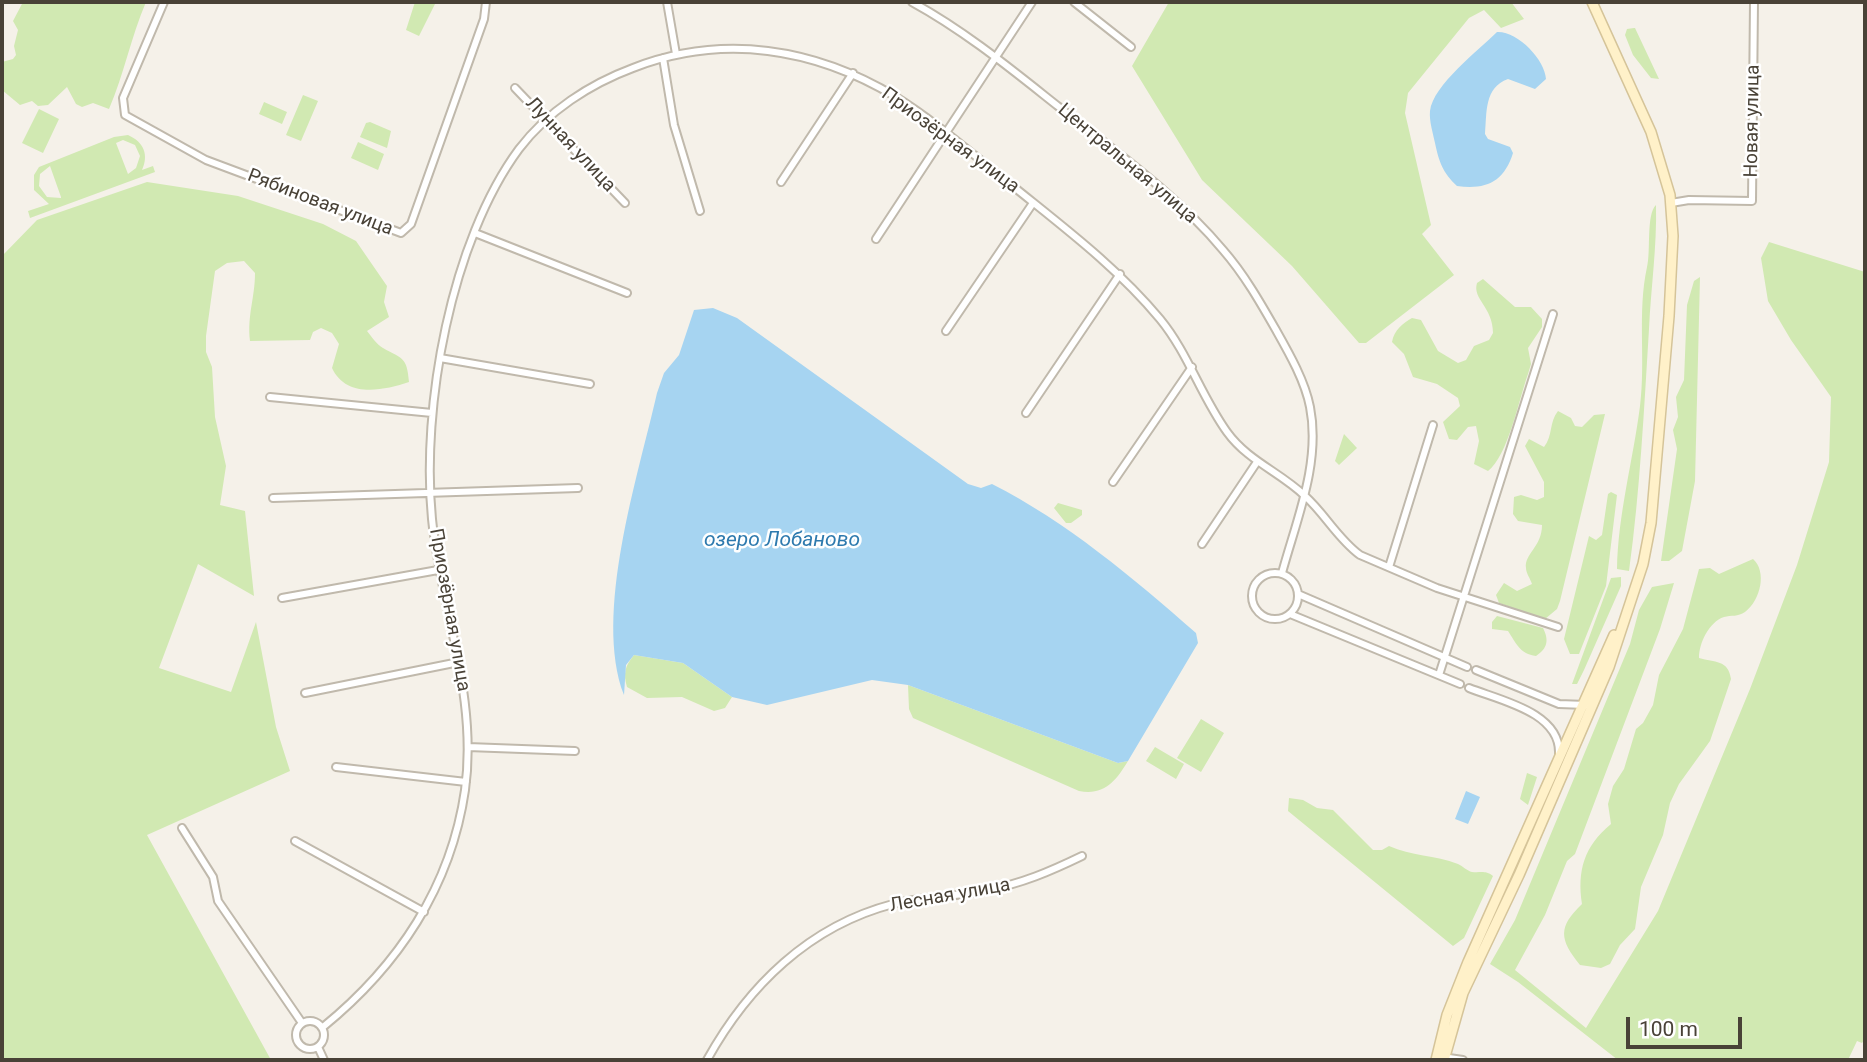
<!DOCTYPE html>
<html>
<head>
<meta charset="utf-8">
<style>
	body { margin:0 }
	#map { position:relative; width:1867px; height:1062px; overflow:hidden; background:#f5f1e9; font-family:Roboto,sans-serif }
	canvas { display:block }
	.frame { position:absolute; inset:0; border:4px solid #494237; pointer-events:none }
	.scale { position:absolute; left:1626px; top:1017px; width:116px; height:32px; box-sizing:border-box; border:4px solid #494237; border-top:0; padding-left:9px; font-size:21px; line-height:24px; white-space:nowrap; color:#494237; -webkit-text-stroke:5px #fff; paint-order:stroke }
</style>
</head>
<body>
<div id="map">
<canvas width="1867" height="1062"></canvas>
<div class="frame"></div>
<div class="scale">100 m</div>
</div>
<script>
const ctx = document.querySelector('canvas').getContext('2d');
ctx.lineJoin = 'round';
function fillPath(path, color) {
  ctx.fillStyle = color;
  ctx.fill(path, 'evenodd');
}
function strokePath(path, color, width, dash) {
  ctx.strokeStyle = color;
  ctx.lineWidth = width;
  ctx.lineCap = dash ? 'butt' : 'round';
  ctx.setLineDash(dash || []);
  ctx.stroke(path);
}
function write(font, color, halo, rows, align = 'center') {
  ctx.font = font + ' Roboto,sans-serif';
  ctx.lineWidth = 5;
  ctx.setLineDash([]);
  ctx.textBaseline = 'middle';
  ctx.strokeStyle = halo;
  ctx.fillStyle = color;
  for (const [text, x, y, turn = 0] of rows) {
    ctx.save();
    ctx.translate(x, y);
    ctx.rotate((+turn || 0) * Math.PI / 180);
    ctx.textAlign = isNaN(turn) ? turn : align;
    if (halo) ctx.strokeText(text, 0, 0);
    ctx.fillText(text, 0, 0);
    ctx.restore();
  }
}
const green = new Path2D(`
	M 23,2 L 146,2 C 131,37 124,74 109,109 L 93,103 L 82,107 L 76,104 L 67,87 L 48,105 L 38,106 L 32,101 L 20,105 L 2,90 L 2,62 L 13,59 L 16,55 L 14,46 L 18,30 L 13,21 Z
	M 415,2 L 435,4 L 419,36 L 406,30 Z
	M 1169,2 L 1511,2 L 1524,19 L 1501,28 L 1484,10 L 1469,18 L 1408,93 L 1405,113 L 1431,225 L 1422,234 L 1454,275 L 1366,343 L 1359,343 L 1292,266 L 1202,180 L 1132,66 Z
	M 1634,28 L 1635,28 L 1659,79 L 1651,78 L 1633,55 L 1625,35 L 1627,29 Z
	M 303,95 L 318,101 L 301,141 L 286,135 Z
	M 264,102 L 287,112 L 282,124 L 259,114 Z
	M 39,109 L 59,119 L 43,153 L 22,143 Z
	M 370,122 L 391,131 L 387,148 L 360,137 L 366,123 Z
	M 128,135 C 144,142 149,155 142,170 L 153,166 L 155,172 L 30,218 L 28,211 L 49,204 L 34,190 L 34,175 L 39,167 L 114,137 ZM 123,140 L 135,145 L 140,156 L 136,168 L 128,174 L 116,143 ZM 50,166 L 61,197 L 61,198 L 47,197 L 39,186 L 40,174 Z
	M 358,142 L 384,154 L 378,170 L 351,158 Z
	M 147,182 L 238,196 L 323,224 L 356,241 L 387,286 L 384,302 L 389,317 L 367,331 C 371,336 377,345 383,348 C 402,359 407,356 409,382 C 382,391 346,398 332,368 L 339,344 L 332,333 L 321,328 L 313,332 L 310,340 L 250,341 C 247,315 255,298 255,273 L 244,261 L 227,263 L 215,271 L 206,336 L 206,352 L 212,367 L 215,417 L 226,466 L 220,505 L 245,511 L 254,596 L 198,564 L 159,668 L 231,692 L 256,622 L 276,727 L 290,771 L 147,835 L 271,1060 L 2,1060 L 2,256 L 37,220 Z
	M 1656,205 C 1657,247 1651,287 1649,329 C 1644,410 1640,490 1629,571 L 1617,569 C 1618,514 1633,461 1640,406 C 1646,359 1637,313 1647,267 C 1651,252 1646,214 1656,205 Z
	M 1769,242 L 1865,272 L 1865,1039 L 1862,1043 L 1857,1041 L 1848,1060 L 1618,1060 L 1518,982 L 1490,964 L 1515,920 L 1630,644 L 1639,610 L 1652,587 L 1674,583 L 1660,629 L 1575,854 L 1567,861 L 1545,915 L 1515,970 L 1586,1028 L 1658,911 L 1750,689 L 1797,565 L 1829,462 L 1831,397 L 1791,340 L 1768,301 L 1761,258 Z
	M 1700,277 L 1695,481 L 1682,551 L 1669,561 L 1661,561 L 1677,449 L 1673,430 L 1678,417 L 1676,397 L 1684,380 L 1687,305 L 1694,281 Z
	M 1483,279 L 1515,307 L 1531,307 L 1542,319 L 1542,327 L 1528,348 L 1531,364 L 1528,374 C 1519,399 1508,456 1488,471 L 1474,464 L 1479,441 L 1476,426 L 1468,427 L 1457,440 L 1449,439 L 1443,422 L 1460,406 L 1458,398 L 1437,384 L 1413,377 L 1404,354 L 1392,342 C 1394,330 1403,323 1412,318 L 1421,320 L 1438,351 L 1458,363 L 1466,360 L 1474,346 L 1489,340 L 1493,333 C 1493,307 1472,299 1477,283 Z
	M 1558,411 L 1571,418 L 1575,426 L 1582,427 L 1594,415 L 1605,414 L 1560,601 L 1557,609 L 1545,619 L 1499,603 L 1496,595 L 1504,583 L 1517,591 L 1532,584 C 1530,578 1526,573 1526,568 C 1524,554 1542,547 1542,525 L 1518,521 L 1513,514 L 1514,497 L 1521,495 L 1537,500 L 1544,497 L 1544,482 L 1525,446 L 1529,439 L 1544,447 C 1553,436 1549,422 1558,411 Z
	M 1344,434 L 1357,448 L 1339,465 L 1335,461 Z
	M 1611,492 L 1617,495 L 1606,586 L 1579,654 L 1570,654 L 1564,639 L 1589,536 L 1596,540 L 1602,535 L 1608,494 Z
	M 1058,503 L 1082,510 L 1082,515 L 1071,523 L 1066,523 L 1054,508 Z
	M 1753,559 C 1767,571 1761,600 1745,612 C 1738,617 1731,615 1724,617 C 1709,622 1699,643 1699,658 C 1715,663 1728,659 1731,679 L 1710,741 L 1679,784 L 1670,803 L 1663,835 L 1641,887 L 1635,929 L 1620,945 L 1610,964 L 1601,968 L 1580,965 C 1559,939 1558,927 1582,904 C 1577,871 1584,846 1611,824 L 1608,804 L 1613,786 L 1624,769 L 1636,729 L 1643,723 L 1653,705 L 1659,675 L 1683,629 L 1699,569 L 1710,568 L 1719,574 Z
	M 1621,577 L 1621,586 L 1584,670 L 1577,684 L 1572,684 L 1611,578 Z
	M 1497,616 L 1543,628 C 1549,640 1548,648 1536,656 C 1520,654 1516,643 1508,631 L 1492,629 L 1492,622 Z
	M 634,655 L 683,663 L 732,697 L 725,708 L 714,711 L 682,697 L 647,698 L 627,687 C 623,673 625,666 634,655 Z
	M 908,685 L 1118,763 L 1128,761 C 1116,781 1104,796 1079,791 L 913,718 L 909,709 Z
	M 1201,719 L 1224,733 L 1201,772 L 1177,758 Z
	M 1155,747 L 1184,764 L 1176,779 L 1146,761 Z
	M 1527,773 L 1537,777 L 1528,805 L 1520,799 Z
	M 1289,798 L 1303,800 L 1317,808 L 1333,810 L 1373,850 L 1382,850 L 1389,846 C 1411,856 1435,855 1458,864 C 1463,866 1467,871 1472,872 C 1481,873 1485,870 1493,876 L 1464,938 L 1453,946 L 1288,811 Z`);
const water = new Path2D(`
	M 1497,32 C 1518,31 1545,60 1546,79 L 1535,89 L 1508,79 C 1484,88 1487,112 1485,134 L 1488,139 L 1510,147 L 1513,153 C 1504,182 1486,190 1457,186 C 1443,173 1439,162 1435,143 C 1433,133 1429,121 1430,111 C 1433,85 1479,50 1497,32 Z
	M 713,308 L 737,318 L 968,484 L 981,488 L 992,484 C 1067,522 1133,578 1196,633 L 1198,643 L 1128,761 L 1118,763 L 908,685 L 872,680 L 767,705 L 732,697 L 683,663 L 634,655 L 626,665 L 624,695 C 593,614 638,477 657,393 L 664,373 L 679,355 L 694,310 Z
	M 1466,791 L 1480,797 L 1468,824 L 1455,819 Z`);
const minor = new Path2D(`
	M 164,2 L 123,98 L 125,115 L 206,160 L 401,233 L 411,224 L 484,19 L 486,2
	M 667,2 L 676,54
	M 912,2 C 965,31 1011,69 1059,107 C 1116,152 1176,194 1223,250 C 1244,274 1260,302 1276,330 C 1289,353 1305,381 1310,407 C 1321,463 1296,521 1282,573
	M 1074,2 L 1131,47
	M 663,58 L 674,125 L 700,211
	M 515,88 L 625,203
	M 781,182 L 853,73
	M 1671,203 L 1689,200 L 1752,201 L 1754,2
	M 475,233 L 627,293
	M 876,239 L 1032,2
	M 946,331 L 1033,203
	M 440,358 L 590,384
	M 270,397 L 432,413
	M 1026,413 L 1120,274
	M 1113,482 L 1192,367
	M 273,498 L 578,488
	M 1202,544 L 1257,462
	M 1389,567 L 1433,425
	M1252 596a23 23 0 1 1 46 0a23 23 0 1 1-46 0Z
	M 1298,594 L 1467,667
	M 282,598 L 438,570
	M 1290,614 L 1460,684
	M 1476,670 L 1559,704 L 1586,705
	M 1439,675 L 1553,314
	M 1469,688 C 1499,700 1561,712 1559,754
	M 305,693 L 459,662
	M 468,747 L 575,751
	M 336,767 L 466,782
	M 182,828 L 213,877 L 218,901 L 302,1023
	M 295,841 L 424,912
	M296 1035a14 14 0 1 1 28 0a14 14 0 1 1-28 0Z
	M 323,1027 C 398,966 451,887 465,790 C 478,697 441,609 432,519 C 421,407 451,241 519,149 C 548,111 590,84 633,68 C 723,33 815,48 896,97 C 936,122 972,154 1009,183 C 1062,226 1116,266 1160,319 C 1188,353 1201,396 1227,432 C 1248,461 1280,472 1305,496 C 1325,514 1338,539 1360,555 L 1437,588 L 1558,627
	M 318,1047 L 324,1060
	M 1442,1057 L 1463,1060
	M 707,1060 C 748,986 809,926 893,904 C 924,896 956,897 987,890 C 1021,884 1051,871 1082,856`);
const secondary = new Path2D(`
	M 1436,1060 L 1447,1015 L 1468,962 L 1614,635
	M 1444,1060 L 1463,993 L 1519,875 L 1609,667 L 1643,564 L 1651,523 L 1669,316 L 1673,236 L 1670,195 L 1651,132 L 1592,2`);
const streetNames = [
	["Новая улица",1753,121,-89],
	["Приозёрная улица",950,141,36],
	["Лунная улица",570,145,47],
	["Центральная улица",1127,164,40],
	["Рябиновая улица",320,203,21],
	["Приозёрная улица",449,610,80],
	["Лесная улица",950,896,-10]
];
const waterNames = [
	["озеро Лобаново",782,541]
];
fillPath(green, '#d1e9b2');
fillPath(water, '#a6d4f1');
strokePath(minor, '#c0b9ac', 10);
strokePath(secondary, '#d5c499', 12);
strokePath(minor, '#fff', 6);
strokePath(secondary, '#fff1c9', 9);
write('19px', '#494237', '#fff', streetNames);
write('italic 21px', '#2e7aae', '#fff', waterNames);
</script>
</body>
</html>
